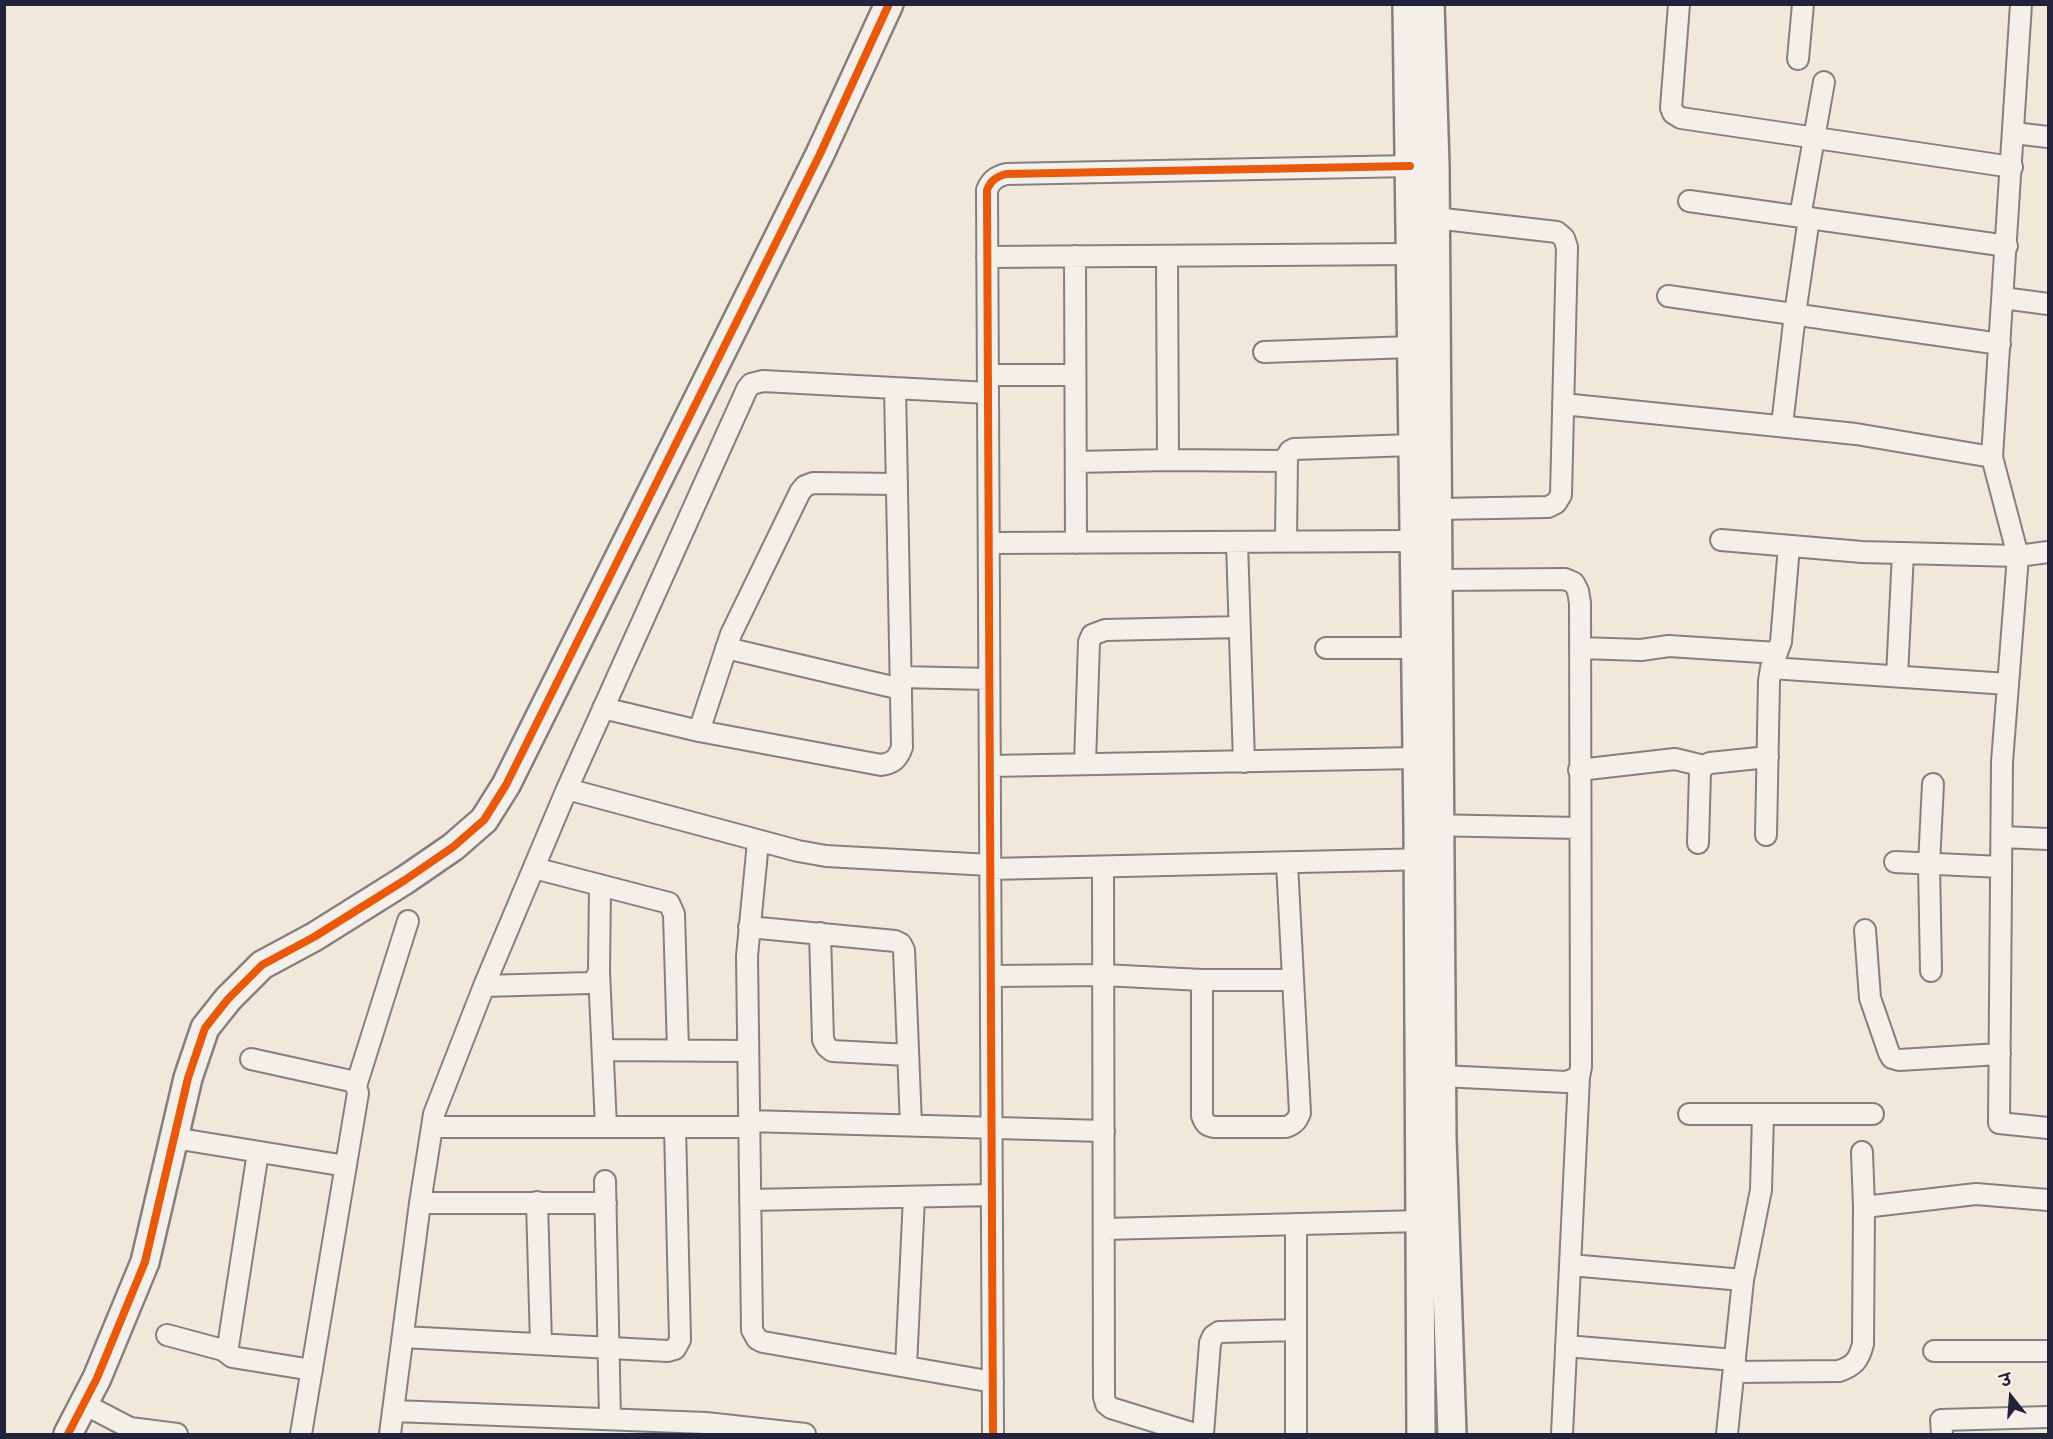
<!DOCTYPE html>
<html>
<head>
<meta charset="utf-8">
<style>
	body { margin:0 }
	#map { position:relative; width:2053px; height:1439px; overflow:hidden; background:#f1e8db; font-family:"Patrick Hand","Playpen Sans Deva",sans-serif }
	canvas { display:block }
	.frame { position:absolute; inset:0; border:6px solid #22223b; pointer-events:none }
	.north { position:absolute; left:1981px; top:1367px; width:60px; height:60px; -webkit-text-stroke:4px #fcf5e5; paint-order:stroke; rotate:343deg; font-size:16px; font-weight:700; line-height:24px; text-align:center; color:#22223b }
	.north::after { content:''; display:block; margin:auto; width:21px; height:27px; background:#22223b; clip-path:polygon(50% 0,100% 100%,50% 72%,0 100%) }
</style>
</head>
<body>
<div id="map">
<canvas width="2053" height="1439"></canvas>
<div class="frame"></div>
<div class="north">उ</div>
</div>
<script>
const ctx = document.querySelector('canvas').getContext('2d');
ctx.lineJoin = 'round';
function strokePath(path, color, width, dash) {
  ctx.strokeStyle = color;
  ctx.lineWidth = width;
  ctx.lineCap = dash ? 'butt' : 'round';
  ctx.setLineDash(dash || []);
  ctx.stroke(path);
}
const street = new Path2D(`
	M 1679,4 L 1671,108 L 1673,113 L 1681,118 L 2012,167
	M 2021,4 L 1992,457 L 2018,556 L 2002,762 L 1999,1123 L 2048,1128
	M 1798,59 L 1803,4
	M 2014,133 L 2048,137
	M 1689,201 L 2007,246
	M 1800,217 L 1824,82
	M 1435,218 L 1557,232 L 1564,238 L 1567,247 L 1561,495 L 1556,503 L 1548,507 L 1438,509
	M 1075,256 L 1076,543
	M 1167,256 L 1168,460
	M 987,257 L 1411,254
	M 1668,296 L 2000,344
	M 2003,298 L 2048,304
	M 1264,352 L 1412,347
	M 988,375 L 1075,375
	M 1563,404 L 1856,434 L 1992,457
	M 1782,425 L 1795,314 L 1809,218
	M 1076,462 L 1168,460 L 1287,461
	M 1721,540 L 1862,552 L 2018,556 L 2048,552
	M 1286,541 L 1287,456 L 1290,451 L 1294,449 L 1413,445
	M 1237,542 L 1244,762
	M 989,543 L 1415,541
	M 1439,580 L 1565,579 L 1574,583 L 1578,591 L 1580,603 L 1581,1067 L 1579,1077 L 1566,1082 L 1441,1076
	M 726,648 L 901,689
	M 1326,648 L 1416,648
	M 1580,648 L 1641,650 L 1669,646 L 1777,653
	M 1771,668 L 2008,684
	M 1897,676 L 1903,553
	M 901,677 L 989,679
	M 603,708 L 699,731 L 881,765 C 893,763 898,759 902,747 L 895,388
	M 699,731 L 731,634 L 800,492 L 805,486 L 813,483 L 897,484
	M 1085,764 L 1089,642 L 1092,635 L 1105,630 L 1239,627
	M 990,766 L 1417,758
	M 1579,770 L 1675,759 L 1704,766
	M 567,789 L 798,851 L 826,856 L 990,865
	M 1427,825 L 1579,828
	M 1766,835 L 1769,681 L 1771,668 L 1781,642 L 1789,546
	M 2002,837 L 2048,839
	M 758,842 L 747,956 L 752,1330 L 757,1339 L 763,1342 L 993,1382
	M 1698,843 L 1700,772 L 1704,766 L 1710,763 L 1768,757
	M 1895,862 L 2001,867
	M 1103,867 L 1104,1397 L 1106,1404 L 1111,1408 L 1195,1434
	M 534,868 L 669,903 L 674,914 L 678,1050
	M 990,869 L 1431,859
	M 749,927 L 895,941 L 901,944 L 904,950 L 911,1125
	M 1865,930 L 1870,998 L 1889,1053 L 1892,1058 L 1899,1060 L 2000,1054
	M 820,933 L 823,1040 L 827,1047 L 832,1051 L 908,1055
	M 1931,971 L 1929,864 L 1933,784
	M 599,972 L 606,1127
	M 991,976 L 1103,975 L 1202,980 L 1293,980
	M 1202,980 L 1202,1116 C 1205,1124 1207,1126 1215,1127 L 1286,1127 C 1294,1124 1297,1121 1300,1113 L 1287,863
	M 484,986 L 589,983 L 594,981 L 599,972 L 600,885
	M 603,1050 L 747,1051
	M 251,1059 L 351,1081 L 356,1086 L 358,1093 L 301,1434
	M 356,1086 L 408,921
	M 1689,1114 L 1873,1114
	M 749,1121 L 1104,1131
	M 432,1127 L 749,1127
	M 174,1138 L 346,1166
	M 258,1152 L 227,1353 L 232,1357 L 312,1370
	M 605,1181 L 610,1419
	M 750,1200 L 992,1195
	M 537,1202 L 541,1344
	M 420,1203 L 606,1203
	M 1864,1207 L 1976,1194 L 2048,1200
	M 1104,1229 L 1420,1221
	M 1570,1265 L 1743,1280
	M 167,1335 L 223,1350 L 227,1353
	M 403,1337 L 668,1351 L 675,1349 L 680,1340 L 675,1127
	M 1566,1346 L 1735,1360
	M 1934,1351 L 2048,1351
	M 906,1366 L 914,1197
	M 1734,1372 L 1839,1371 C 1854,1366 1859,1360 1863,1344 L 1864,1207 L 1862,1152
	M 84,1404 L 130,1428 L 177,1434
	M 394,1411 L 706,1423 L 805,1434
	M 390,1434 L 420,1203 L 434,1114 L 484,986 L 567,789 L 747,389 L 751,384 L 763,381 L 988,393
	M 993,1434 L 987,190 C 991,180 996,177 1006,174 L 1410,166
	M 1203,1434 L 1210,1343 L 1213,1336 L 1219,1332 L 1296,1330
	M 1296,1434 L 1296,1224
	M 1562,1434 L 1579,1077
	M 1727,1434 L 1743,1280 L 1761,1190 L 1763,1114
	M 1942,1434 L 1941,1420 L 2048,1417`);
const secondary = new Path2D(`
	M 1407,4 L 1418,825 L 1421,1434
	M 1430,4 L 1435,166 L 1442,1138 L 1452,1434
	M 68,1434 L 97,1378 L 145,1262 L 188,1078 L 205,1028 L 228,999 L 262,965 L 314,937 L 405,880 L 453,847 L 484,820 L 506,785 L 820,154 L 889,4`);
const cycleway = new Path2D(`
	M 68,1434 L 97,1378 L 145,1262 L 188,1078 L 205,1028 L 228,999 L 262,965 L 314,937 L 405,880 L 453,847 L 484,820 L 506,785 L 820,154 L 889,4
	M 993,1434 L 987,190 C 991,180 996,177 1006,174 L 1410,166`);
strokePath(street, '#84807f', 24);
strokePath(secondary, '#84807f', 32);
strokePath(street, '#f4f0e9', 20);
strokePath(secondary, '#f4f0e9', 27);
strokePath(cycleway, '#e8590c', 8);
</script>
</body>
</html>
